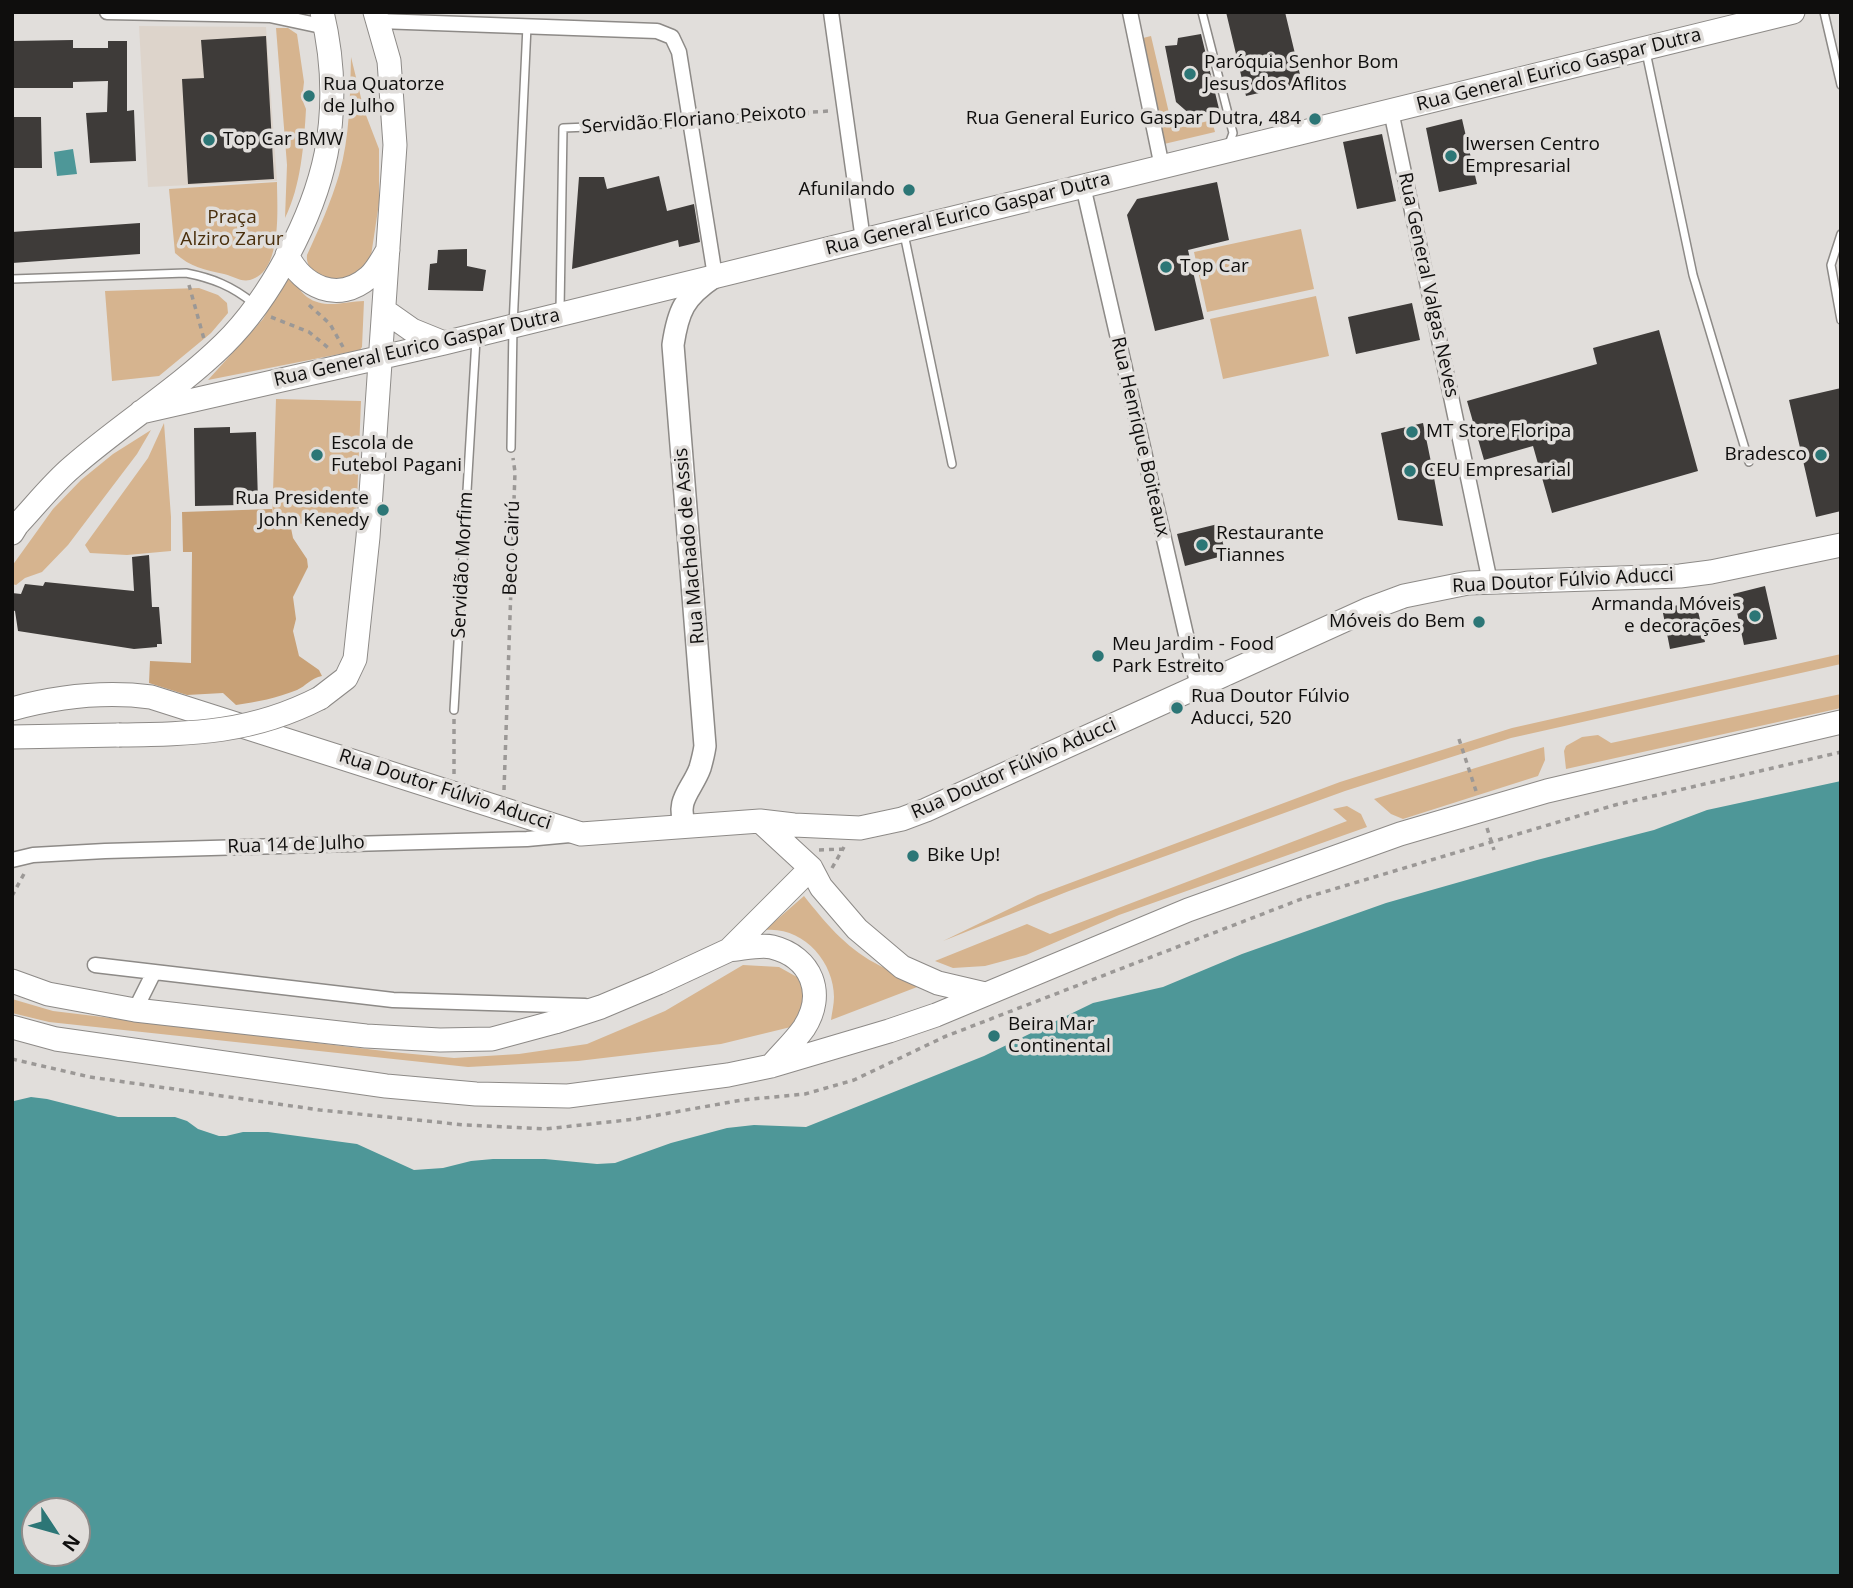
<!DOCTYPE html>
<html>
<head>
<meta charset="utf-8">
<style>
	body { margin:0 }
	#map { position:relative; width:1853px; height:1588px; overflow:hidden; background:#e1dedb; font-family:"Open Sans",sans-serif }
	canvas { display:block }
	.frame { position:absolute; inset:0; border:14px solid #0f0e0d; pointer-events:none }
	.north { position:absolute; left:21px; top:1497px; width:70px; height:70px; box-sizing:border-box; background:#e1dedb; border:2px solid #8d8b89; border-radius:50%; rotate:126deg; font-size:19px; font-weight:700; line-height:28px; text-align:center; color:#0f0e0d }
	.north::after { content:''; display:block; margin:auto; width:24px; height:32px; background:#2c7676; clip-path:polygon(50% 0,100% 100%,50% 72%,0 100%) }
</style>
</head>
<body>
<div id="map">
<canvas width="1853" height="1588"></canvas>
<div class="frame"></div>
<div class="north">N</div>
</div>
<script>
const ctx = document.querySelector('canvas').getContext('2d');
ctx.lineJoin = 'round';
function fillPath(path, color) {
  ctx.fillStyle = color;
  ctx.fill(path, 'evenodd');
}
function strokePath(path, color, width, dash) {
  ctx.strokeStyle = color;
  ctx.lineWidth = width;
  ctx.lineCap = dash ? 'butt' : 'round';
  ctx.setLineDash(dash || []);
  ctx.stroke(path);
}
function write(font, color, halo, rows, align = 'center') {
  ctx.font = font + ' "Open Sans",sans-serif';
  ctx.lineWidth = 7;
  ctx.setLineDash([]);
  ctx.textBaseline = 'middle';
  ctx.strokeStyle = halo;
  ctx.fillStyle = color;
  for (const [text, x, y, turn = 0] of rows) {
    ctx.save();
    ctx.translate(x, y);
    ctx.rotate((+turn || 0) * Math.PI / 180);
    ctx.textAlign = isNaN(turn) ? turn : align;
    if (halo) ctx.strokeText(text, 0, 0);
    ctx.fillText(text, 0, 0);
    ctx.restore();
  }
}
const built = new Path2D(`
	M 139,26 L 266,27 L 277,181 L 148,187 Z`);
const green = new Path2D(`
	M 276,28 L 288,28 L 297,34 L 304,82 L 302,99 L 306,109 C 304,144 301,186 285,218 L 287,165 Z
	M 1151,36 L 1169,113 L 1184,127 L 1212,120 L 1215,132 L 1164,144 L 1139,39 Z
	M 351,57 L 364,110 L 379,149 L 379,203 L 371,256 L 367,264 L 353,276 L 332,284 C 321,276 305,270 307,255 C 319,229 331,202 339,175 C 350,137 350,96 351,57 Z
	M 277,182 C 277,207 283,272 250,280 C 240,282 233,276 224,274 C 205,270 190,267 175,253 L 169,189 Z
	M 1301,229 L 1314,289 L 1207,312 L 1194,252 Z
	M 288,275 C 296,281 299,291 307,297 C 325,310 346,301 364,301 L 362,347 L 360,350 L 208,380 L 263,319 Z
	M 199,288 L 218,295 L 227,303 L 228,313 L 211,333 L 159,376 L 112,381 L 105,291 Z
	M 1316,296 L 1329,356 L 1223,379 L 1210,319 Z
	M 276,399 L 361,401 L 356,525 L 272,523 Z
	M 164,423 L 171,517 L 171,551 L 127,555 L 90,553 L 85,545 L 148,458 Z
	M 151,430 L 137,454 L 68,545 L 42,572 L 25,578 L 16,585 L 12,584 L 12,566 L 53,509 L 81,480 L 113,454 Z
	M 1841,654 L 1841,664 L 1511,738 L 1345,791 L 1069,891 L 943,941 L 1038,895 L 1340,782 L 1512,728 Z
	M 1841,694 L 1841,708 L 1566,769 L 1564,751 L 1566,746 L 1582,737 L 1598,735 L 1611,743 Z
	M 1544,747 L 1545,760 L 1538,776 L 1403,819 L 1391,814 L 1374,799 Z
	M 1347,806 L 1361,814 L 1367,827 L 1119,915 L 1026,955 L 985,966 L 953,968 L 935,961 L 1027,924 L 1050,934 L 1347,821 L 1333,809 Z
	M 804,896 C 824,921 845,947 875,963 C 890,972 909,977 925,984 L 831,1020 C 832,1012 834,1004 834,997 C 834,961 802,926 765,930 Z
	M 743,965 L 779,967 L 806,982 L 799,1025 L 721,1044 L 578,1061 L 468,1067 L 49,1022 L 12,1013 L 12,999 L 53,1011 L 392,1052 L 454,1058 L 519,1054 L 587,1044 L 665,1011 Z`);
const forest = new Path2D(`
	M 272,509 L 272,522 L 290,523 L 293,538 L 307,559 L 308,567 L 293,597 L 296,619 L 293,631 L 299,656 L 319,670 L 322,676 C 311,678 306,686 297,690 C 277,698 257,702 236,705 L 223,693 L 187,695 L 149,683 L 150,661 L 191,663 L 192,552 L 183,552 L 182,512 Z`);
const water = new Path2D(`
	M 73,149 L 77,174 L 57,176 L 54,152 Z
	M 1841,781 L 1841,1576 L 12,1576 L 14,1101 L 31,1097 L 47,1099 L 118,1117 L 175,1117 L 187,1121 L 198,1129 L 219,1136 L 226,1136 L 243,1132 L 268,1132 L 357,1144 L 414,1170 L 443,1168 L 471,1161 L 493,1159 L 545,1159 L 597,1164 L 615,1163 L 671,1143 L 727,1128 L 754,1125 L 806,1127 L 984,1056 L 1093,1003 L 1163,987 L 1242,954 L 1386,903 L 1537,860 L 1654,830 L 1707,810 ZM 35,1511 L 77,1511 L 77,1553 L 35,1553 Z`);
const building = new Path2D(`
	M 1226,12 L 1285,12 L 1302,83 L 1246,96 Z
	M 1201,34 L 1219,109 L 1192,116 L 1176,102 L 1165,46 L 1177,45 L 1178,38 Z
	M 266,36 L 274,179 L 188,184 L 182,79 L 204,78 L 201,40 Z
	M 73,40 L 73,48 L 108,48 L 108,41 L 127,41 L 127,111 L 134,110 L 136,161 L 90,163 L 86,113 L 107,112 L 108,81 L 73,82 L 73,88 L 14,88 L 13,41 Z
	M 12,117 L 41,117 L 42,168 L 12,168 Z
	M 1462,119 L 1477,184 L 1439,192 L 1426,128 Z
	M 1382,134 L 1396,201 L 1357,209 L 1343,142 Z
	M 659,176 L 667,211 L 694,204 L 700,242 L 679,247 L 678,240 L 572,269 L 579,177 L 604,177 L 607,189 Z
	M 1217,182 L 1229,240 L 1188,250 L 1204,319 L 1155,331 L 1127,215 L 1137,199 Z
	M 140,223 L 140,254 L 12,263 L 12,232 Z
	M 467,249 L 467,266 L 486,270 L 483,291 L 428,290 L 430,264 L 437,263 L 438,250 Z
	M 1412,303 L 1420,340 L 1356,354 L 1348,317 Z
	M 1659,330 L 1698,471 L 1552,513 L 1533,446 L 1484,460 L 1467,401 L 1597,364 L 1593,348 Z
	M 1841,388 L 1841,511 L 1816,517 L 1789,400 Z
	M 1423,423 L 1432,467 L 1443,526 L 1398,520 L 1381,433 Z
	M 230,427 L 230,433 L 256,432 L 258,502 L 239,502 L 239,505 L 195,506 L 194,428 Z
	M 1218,524 L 1226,555 L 1185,566 L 1177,534 Z
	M 149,555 L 152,607 L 159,607 L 162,644 L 157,644 L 157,647 L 134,649 L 18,631 L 15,611 L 12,610 L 12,593 L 21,594 L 25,584 L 43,586 L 45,582 L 134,591 L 132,557 Z
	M 1765,586 L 1777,639 L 1744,645 L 1733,594 Z
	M 1696,602 L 1705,642 L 1670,649 L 1662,608 Z`);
const path = new Path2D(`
	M 813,112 L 830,111
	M 189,285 L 204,339
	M 309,305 L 330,324 L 343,347
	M 271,317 L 309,332 L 331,350
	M 1459,739 L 1476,791
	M 454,774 L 454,719
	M 504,790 L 515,472 L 513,458
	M 1487,828 L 1494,850
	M 819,850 L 843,849
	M 832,868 L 844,847
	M 12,896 L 25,872
	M 12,1059 L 90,1077 L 320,1110 L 465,1125 L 545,1129 L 636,1119 L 742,1100 L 805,1094 L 854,1080 L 944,1037 L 1304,898 L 1615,805 L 1841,752`);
const lane = new Path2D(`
	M 1202,12 L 1233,133 L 1228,147
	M 1824,12 L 1841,85
	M 1646,52 L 1693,275 L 1749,462
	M 904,234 L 952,464
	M 1841,234 L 1831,265 L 1841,320
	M 12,279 L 186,273 C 212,278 232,286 253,303
	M 560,310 L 563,128 L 690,123 L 804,113
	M 511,448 L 513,326 L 527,26
	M 454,710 L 476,339`);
const street = new Path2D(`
	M 107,12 L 270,15 L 326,27
	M 831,12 L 863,240
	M 1130,12 L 1162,167
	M 379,21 L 657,31 L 672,37 L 679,52 L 715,276
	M 1391,111 L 1490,582
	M 1083,186 L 1198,687
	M 12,860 L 33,855 L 105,851 L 527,839 L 570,835
	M 95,965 L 393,1000 L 585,1006
	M 135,1010 L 154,972`);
const secondary = new Path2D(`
	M 686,826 C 674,801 692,790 700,768 C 702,761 704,753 705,746 L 673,345 C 678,311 684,297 714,277`);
const primary = new Path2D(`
	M 287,255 C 303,287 338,304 369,277 C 377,270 382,259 388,250
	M 385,311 L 412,330 L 444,343
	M 141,412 L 444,343 L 1793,12
	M 12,533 L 17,525 C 35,506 52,484 72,467 C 121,424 177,390 224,344 C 270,299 313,218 326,154 C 335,108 333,58 322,12
	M 320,698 L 346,678 L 355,659 L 368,537 L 395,145 L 389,61 L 375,12
	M 12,709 C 59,696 103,691 151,697 L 581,834 L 760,821 L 794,825 L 860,828 L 902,819 L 926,810 L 1369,609 L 1404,596 L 1468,583 L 1680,576 L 1711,572 L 1841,545
	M 12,737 L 119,735
	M 760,821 L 811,868 L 821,887 L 857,929 L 902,967 L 938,983 L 985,994
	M 729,950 C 742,949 760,944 772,947 C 812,957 826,994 804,1028 C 795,1041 782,1053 771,1066
	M 12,981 L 48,994 L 135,1010 L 366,1036 L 440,1040 L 492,1039 L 555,1022 L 601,1007 L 658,983 L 729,950 L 811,868
	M 12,1027 L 56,1039 L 386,1086 L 476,1094 L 568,1096 L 728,1075 L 771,1066 L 889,1031 L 936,1015 L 1188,910 L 1400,834 L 1547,791 L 1841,722`);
const primaryBridge = new Path2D(`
	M 119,735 C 194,734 252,733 320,698`);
const markers = [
	[1190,74,7,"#2c7676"],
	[309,96,7,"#2c7676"],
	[1315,119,7,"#2c7676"],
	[209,140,7,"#2c7676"],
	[1451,156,7,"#2c7676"],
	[909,190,7,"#2c7676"],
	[1166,267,7,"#2c7676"],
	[1412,432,7,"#2c7676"],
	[317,455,7,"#2c7676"],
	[1821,455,7,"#2c7676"],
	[1410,471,7,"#2c7676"],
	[383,510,7,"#2c7676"],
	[1202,545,7,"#2c7676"],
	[1755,616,7,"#2c7676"],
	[1479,622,7,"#2c7676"],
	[1098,656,7,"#2c7676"],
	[1177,708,7,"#2c7676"],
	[913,856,7,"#2c7676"],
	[994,1036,7,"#2c7676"]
];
const poiNames = [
	["Paróquia Senhor Bom",1204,63],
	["Jesus dos Aflitos",1204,85],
	["Rua Quatorze",323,85],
	["de Julho",323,107],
	["Rua General Eurico Gaspar Dutra, 484",1301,119,"right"],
	["Top Car BMW",223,140],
	["Iwersen Centro",1465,145],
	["Empresarial",1465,167],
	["Afunilando",895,190,"right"],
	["Top Car",1180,267],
	["MT Store Floripa",1426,432],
	["Escola de",331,444],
	["Futebol Pagani",331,466],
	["Bradesco",1807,455,"right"],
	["CEU Empresarial",1424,471],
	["Rua Presidente",369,499,"right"],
	["John Kenedy",369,521,"right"],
	["Restaurante",1216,534],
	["Tiannes",1216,556],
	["Armanda Móveis",1741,605,"right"],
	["e decorações",1741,627,"right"],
	["Móveis do Bem",1465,622,"right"],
	["Meu Jardim - Food",1112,645],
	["Park Estreito",1112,667],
	["Rua Doutor Fúlvio",1191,697],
	["Aducci, 520",1191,719],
	["Bike Up!",927,856],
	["Beira Mar",1008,1025],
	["Continental",1008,1047]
];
const streetNames = [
	["Rua General Eurico Gaspar Dutra",1559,70,-14],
	["Servidão Floriano Peixoto",694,120,-4],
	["Rua General Eurico Gaspar Dutra",968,214,-14],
	["Rua General Valgas Neves",1428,285,78],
	["Rua General Eurico Gaspar Dutra",417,348,-13],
	["Rua Henrique Boiteaux",1140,437,77],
	["Rua Machado de Assis",690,546,-95],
	["Beco Cairú",512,548,-88],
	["Servidão Morfim",463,565,-87],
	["Rua Doutor Fúlvio Aducci",1563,581,-3],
	["Rua Doutor Fúlvio Aducci",1014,769,-24],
	["Rua Doutor Fúlvio Aducci",445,790,18],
	["Rua 14 de Julho",296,845,-2]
];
const parkNames = [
	["Praça",232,218],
	["Alziro Zarur",232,240]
];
fillPath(built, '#ddd4cb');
fillPath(green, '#d6b48f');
fillPath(forest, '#c8a177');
fillPath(water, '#4e9798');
fillPath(building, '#3e3b39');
strokePath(lane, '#8d8a87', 10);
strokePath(street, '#8d8a87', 17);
strokePath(secondary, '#8d8a87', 24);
strokePath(primary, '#8d8a87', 25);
strokePath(path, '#9b9896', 3.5, [5, 5]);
strokePath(lane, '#fff', 7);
strokePath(street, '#fff', 14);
strokePath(secondary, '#fff', 21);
strokePath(primary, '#fff', 23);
strokePath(primaryBridge, '#8d8a87', 25, []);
strokePath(primaryBridge, '#fff', 23);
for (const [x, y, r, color] of markers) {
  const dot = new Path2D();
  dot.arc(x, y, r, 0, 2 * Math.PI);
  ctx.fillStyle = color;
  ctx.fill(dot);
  strokePath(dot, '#e1dedb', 2.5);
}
write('19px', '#0f0e0d', '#e1dedb', poiNames, 'left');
write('19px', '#0f0e0d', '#e1dedb', streetNames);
write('19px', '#4a2f0c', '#e1dedb', parkNames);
</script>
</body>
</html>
